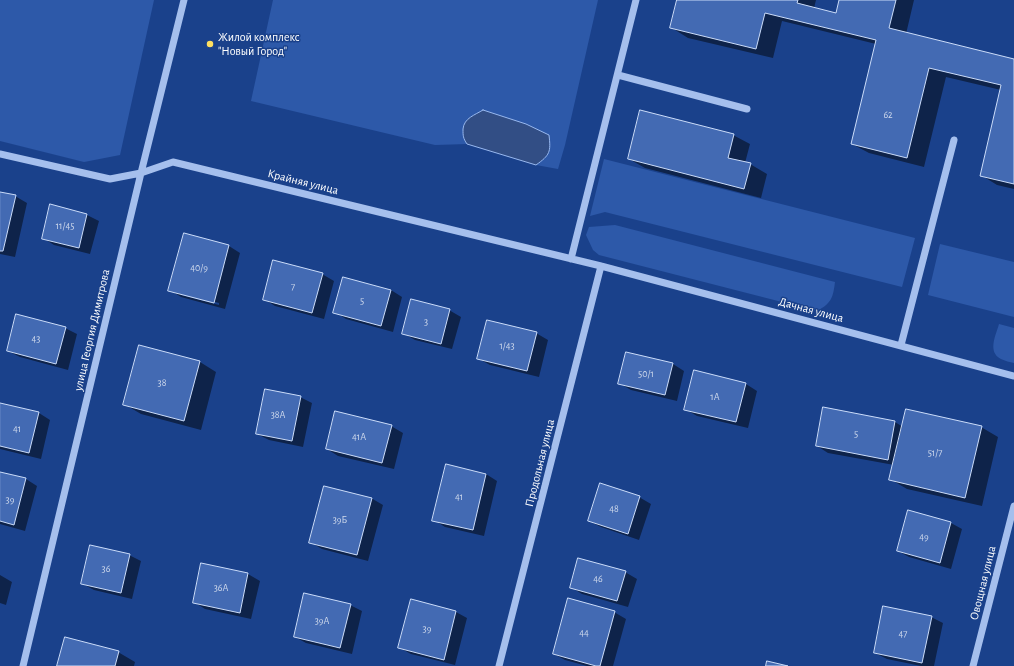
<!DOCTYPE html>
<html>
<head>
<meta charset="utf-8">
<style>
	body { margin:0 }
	canvas { display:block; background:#1a418b }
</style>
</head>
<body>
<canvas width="1014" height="666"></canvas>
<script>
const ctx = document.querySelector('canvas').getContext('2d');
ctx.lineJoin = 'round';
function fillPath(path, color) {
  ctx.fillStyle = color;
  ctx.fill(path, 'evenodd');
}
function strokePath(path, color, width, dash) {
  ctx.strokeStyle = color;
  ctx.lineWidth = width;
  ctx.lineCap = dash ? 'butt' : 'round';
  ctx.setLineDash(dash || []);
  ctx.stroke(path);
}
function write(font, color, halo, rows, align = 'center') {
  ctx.font = font + ' "Alegreya Sans",sans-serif';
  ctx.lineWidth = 3;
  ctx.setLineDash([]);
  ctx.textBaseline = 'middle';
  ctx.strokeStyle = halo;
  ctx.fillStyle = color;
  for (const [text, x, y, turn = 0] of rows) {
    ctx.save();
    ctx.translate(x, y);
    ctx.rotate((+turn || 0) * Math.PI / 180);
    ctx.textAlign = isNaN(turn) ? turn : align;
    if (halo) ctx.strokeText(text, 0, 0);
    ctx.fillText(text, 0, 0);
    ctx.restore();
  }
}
const green = new Path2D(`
	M 0,0 L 154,0 L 120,155 L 84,162 L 0,141 Z
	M 273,0 L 598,0 L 565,145 L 558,169 L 536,165 L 546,157 L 463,137 L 467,144 L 435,145 L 251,101 Z
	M 604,159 L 915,238 L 902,287 L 605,212 L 590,216 Z
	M 615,225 L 835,282 C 833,297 832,303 817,311 L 599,255 L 593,250 L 586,235 L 589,227 Z
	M 940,244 L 1014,262 L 1014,317 L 928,295 Z
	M 999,324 L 1014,328 L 1014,363 C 1010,362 1005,361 1001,359 C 987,352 996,335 999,324 Z`);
const water = new Path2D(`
	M 483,110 L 526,124 L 549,135 C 551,152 550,155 536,165 L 467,144 C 463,138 463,136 463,129 C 464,118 475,115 483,110 Z`);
const shadow = new Path2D(`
	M 678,0 L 816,0 L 814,8 L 837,14 L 840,0 L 914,0 L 906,34 L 1014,60 L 1014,189 L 997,185 L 981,175 L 1001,90 L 946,77 L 924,167 L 869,153 L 852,144 L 876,44 L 782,21 L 773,58 L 688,38 L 672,28 Z
	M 733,135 L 750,144 L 745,163 L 750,164 L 767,174 L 761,198 L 645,168 L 629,159 Z
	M 0,193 L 15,196 L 27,203 L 15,257 L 0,254 Z
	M 51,205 L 87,215 L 99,221 L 90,254 L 54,245 L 43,238 Z
	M 185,234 L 229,246 L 240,253 L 225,309 L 181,297 L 170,290 ZM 181,293 L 219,303 L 219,305 L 181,295 Z
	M 322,274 L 334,281 L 324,319 L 275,306 L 264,299 Z
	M 344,278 L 391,290 L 402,297 L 393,332 L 346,319 L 335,312 Z
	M 449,310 L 461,317 L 452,349 L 415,340 L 403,333 Z
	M 65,328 L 77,334 L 68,370 L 20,357 L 8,351 Z
	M 536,333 L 548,340 L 539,377 L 490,365 L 479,359 Z
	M 139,347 L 200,362 L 216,372 L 201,430 L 141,414 L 124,404 Z
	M 627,353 L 673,364 L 684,371 L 677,401 L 631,390 L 619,383 Z
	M 695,371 L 746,384 L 757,391 L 748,428 L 697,416 L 685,409 Z
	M 300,397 L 312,403 L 303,447 L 269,440 L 257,434 Z
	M 0,404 L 39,413 L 50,420 L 41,459 L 0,449 Z
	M 824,409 L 895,422 L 903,427 L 981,427 L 998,437 L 982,506 L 907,489 L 890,479 L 894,465 L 828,453 L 817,446 Z
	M 391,426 L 403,433 L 394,469 L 338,456 L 327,449 Z
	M 447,465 L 486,474 L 497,481 L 484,536 L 445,527 L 434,520 Z
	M 0,473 L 26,479 L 37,486 L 25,531 L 0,524 Z
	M 639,497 L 651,504 L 639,540 L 601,527 L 589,521 Z
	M 371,498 L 383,505 L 368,561 L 322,549 L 310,542 Z
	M 951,523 L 962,529 L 951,569 L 909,557 L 898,551 Z
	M 129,555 L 141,561 L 132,599 L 94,590 L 83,584 Z
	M 202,564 L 248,574 L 260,581 L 251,619 L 205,609 L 194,602 Z
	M 625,572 L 637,579 L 628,607 L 582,594 L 571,587 Z
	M 0,575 L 12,582 L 6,605 L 0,603 Z
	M 412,600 L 456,612 L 467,618 L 455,665 L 411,654 L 400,648 Z
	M 350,605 L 362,611 L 352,654 L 306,643 L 295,637 Z
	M 614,612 L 626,619 L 613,666 L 587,666 L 565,660 L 554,654 Z
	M 931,617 L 943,623 L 934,666 L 921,666 L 887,659 L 875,653 Z
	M 118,652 L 135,662 L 134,666 L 58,666 Z`);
const building = new Path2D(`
	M 677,0 L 798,0 L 797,3 L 836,13 L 839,0 L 896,0 L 889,28 L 1014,59 L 1014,184 L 980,176 L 1001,85 L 929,68 L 907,158 L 851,144 L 876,40 L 765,13 L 756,49 L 670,28 Z
	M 640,110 L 734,134 L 728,158 L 751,163 L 744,189 L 628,159 Z
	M 0,192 L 16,195 L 3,251 L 0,251 Z
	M 50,204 L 87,214 L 79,248 L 42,239 Z
	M 184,233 L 229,245 L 214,303 L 168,291 Z
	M 273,260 L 323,273 L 312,313 L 263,300 Z
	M 343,277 L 391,290 L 381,326 L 333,313 Z
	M 411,299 L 450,309 L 441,344 L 402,334 Z
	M 16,314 L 66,327 L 56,364 L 7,351 Z
	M 487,320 L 537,332 L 527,371 L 477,359 Z
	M 139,345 L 200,361 L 184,421 L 123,405 Z
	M 626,352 L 673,363 L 665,395 L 618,384 Z
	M 694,370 L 746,383 L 736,422 L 684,410 Z
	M 265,389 L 301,396 L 292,441 L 256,434 Z
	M 0,403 L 39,412 L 29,453 L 0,446 Z
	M 823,407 L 895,421 L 888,460 L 816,446 Z
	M 906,409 L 982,426 L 965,498 L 889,480 Z
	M 335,411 L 392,425 L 382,463 L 326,449 Z
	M 446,464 L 486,474 L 473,530 L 432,521 Z
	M 0,472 L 26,478 L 14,525 L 0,521 Z
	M 600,483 L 640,496 L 628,534 L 588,521 Z
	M 324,486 L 372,498 L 357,555 L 309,543 Z
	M 908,510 L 951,522 L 940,563 L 897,551 Z
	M 90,545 L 130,554 L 121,593 L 81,584 Z
	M 578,558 L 626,571 L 617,601 L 570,588 Z
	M 201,563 L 248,573 L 240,613 L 193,603 Z
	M 304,593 L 351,604 L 340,648 L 294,637 Z
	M 568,598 L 615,611 L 600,666 L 596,666 L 553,654 Z
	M 411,599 L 456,611 L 444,660 L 398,648 Z
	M 883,606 L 932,616 L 922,663 L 874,653 Z
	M 65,637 L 119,651 L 115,666 L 57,666 Z
	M 767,661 L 788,666 L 766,666 Z`);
const minor = new Path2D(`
	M 618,75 L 747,109
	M 0,154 L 110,179 L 141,173 L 173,162 L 601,266 L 1014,376
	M 571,259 L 636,0
	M 901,345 L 954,140
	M 23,666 L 141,173 L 184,0
	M 499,666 L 601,266
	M 973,666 L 1014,506`);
const markers = [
	[210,44,4,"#ffe061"]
];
const numberNames = [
	["62",888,115],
	["11/45",65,226],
	["40/9",199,268],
	["7",293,287],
	["5",362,301],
	["3",426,322],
	["43",36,339],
	["1/43",507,346],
	["50/1",646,374],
	["38",162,383],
	["1А",715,397],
	["38А",278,415],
	["41",17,429],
	["5",856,434],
	["41А",359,437],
	["51/7",935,453],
	["41",459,497],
	["39",10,500],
	["48",614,509],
	["39Б",340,520],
	["49",924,537],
	["36",106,569],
	["46",598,579],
	["36А",221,588],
	["39А",322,621],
	["39",427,629],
	["44",584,633],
	["47",903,634]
];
const poiNames = [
	["Жилой комплекс",218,37],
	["\"Новый Город\"",218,51]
];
const streetNames = [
	["Крайняя улица",303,182,14],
	["Дачная улица",811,310,15],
	["улица Георгия Димитрова",92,330,-77],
	["Продольная улица",540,463,-76],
	["Овощная улица",983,583,-76]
];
fillPath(green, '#2d59a9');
fillPath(water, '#324e85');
strokePath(water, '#98b8ef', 1);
fillPath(shadow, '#0007');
fillPath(building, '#436ab3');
strokePath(building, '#cbdcf9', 1);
strokePath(minor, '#a5bfed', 7);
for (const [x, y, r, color] of markers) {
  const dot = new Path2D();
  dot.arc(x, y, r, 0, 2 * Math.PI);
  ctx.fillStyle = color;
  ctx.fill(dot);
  strokePath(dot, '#1a418b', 1.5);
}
write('10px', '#d0daec', null, numberNames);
write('12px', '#fff', '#1a418b', poiNames, 'left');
write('12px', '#fff', '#1a418b', streetNames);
</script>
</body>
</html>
